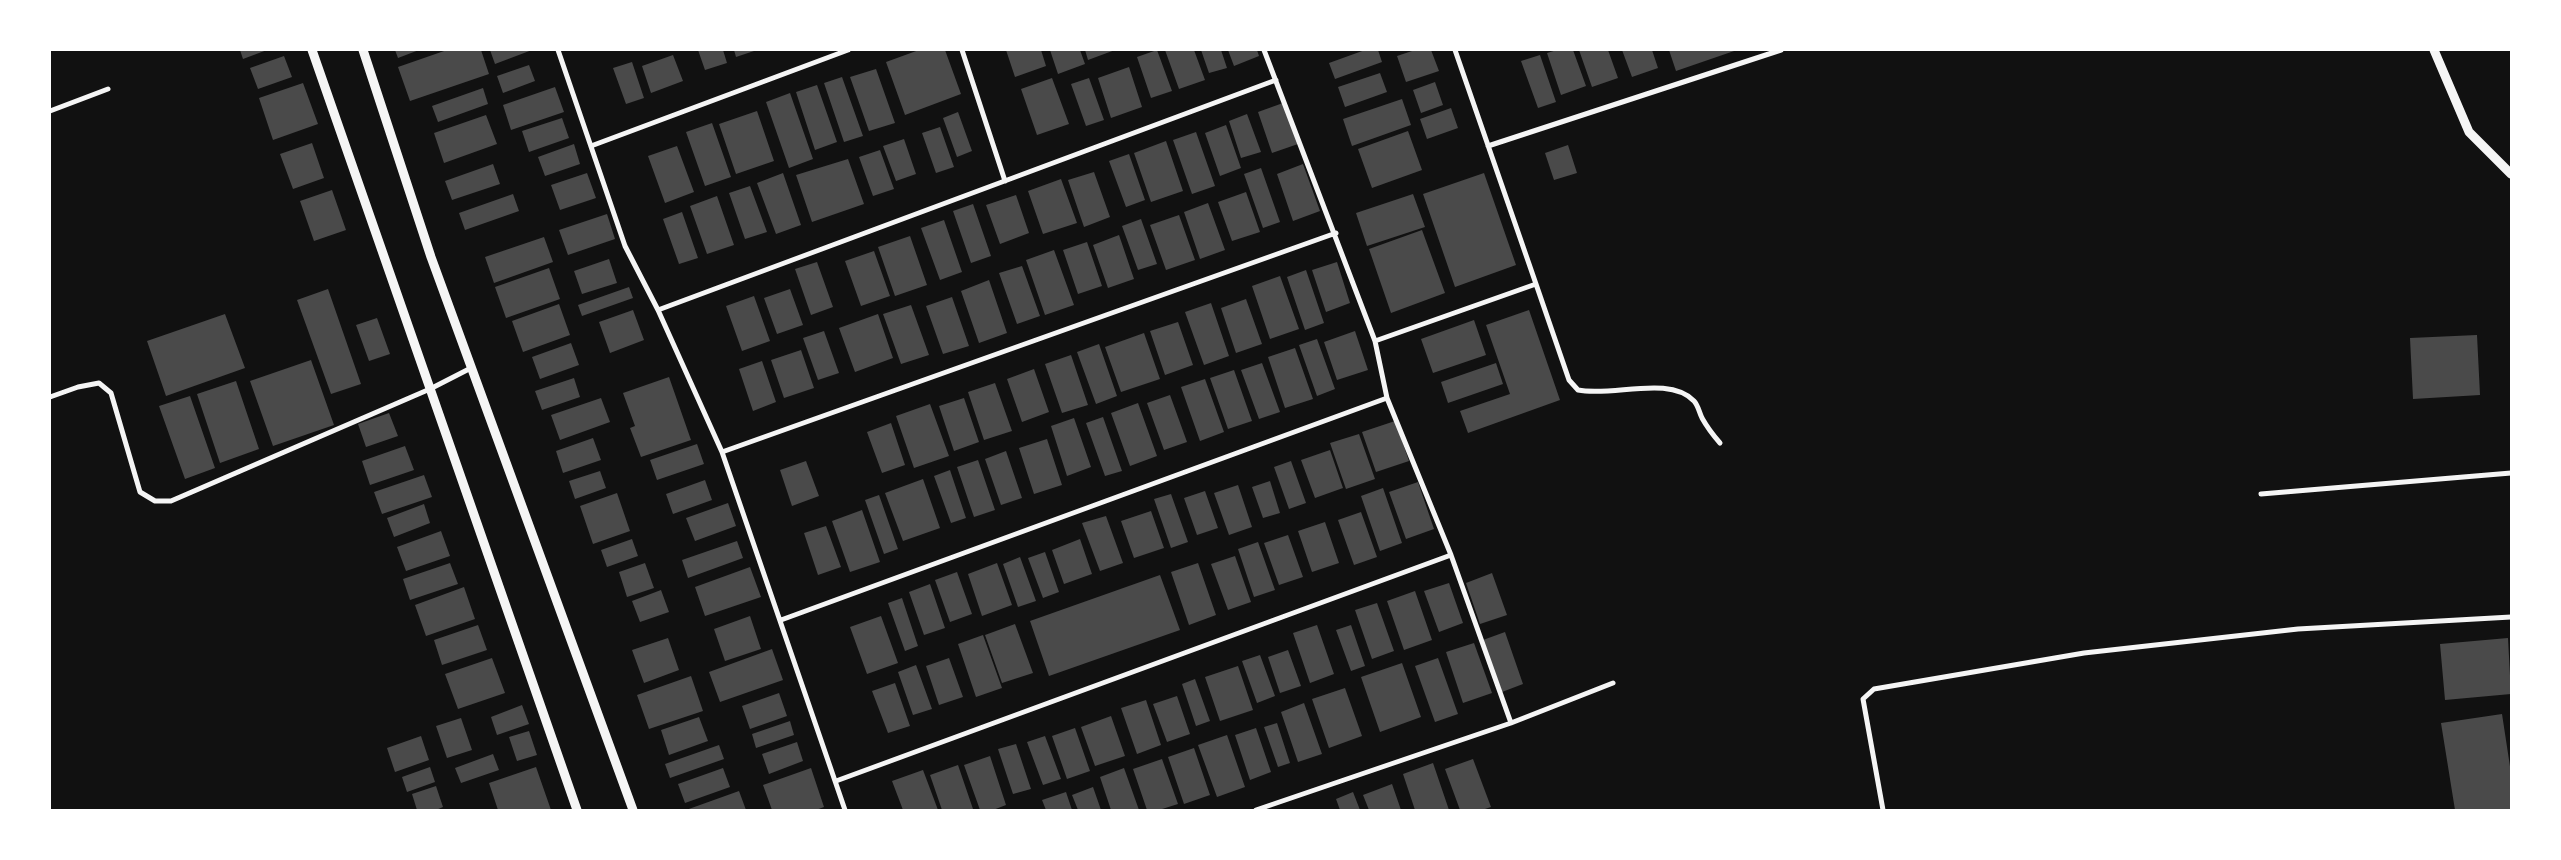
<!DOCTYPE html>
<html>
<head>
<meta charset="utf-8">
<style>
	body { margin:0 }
	#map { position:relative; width:2561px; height:860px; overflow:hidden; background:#111; font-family:"Roboto Condensed",sans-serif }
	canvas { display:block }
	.frame { position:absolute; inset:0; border:51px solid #fff; pointer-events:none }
</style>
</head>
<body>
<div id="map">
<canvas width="2561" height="860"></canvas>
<div class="frame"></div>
</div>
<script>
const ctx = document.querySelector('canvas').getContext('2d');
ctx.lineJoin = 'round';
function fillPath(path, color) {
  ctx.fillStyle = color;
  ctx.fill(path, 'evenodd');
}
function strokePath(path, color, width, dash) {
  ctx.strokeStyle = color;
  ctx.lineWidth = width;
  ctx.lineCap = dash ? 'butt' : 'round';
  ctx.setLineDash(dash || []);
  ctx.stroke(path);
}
const building = new Path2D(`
	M 240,50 L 267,50 L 243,59 Z
	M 395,50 L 419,50 L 398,58 Z
	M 447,50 L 481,50 L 489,74 L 410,101 L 398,67 Z
	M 490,50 L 532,50 L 495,64 Z
	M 698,50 L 723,50 L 727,63 L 705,70 Z
	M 734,50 L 757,50 L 736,57 Z
	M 919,50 L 945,50 L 961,94 L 905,115 L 886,62 Z
	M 1006,50 L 1041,50 L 1046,66 L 1015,77 Z
	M 1050,50 L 1080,50 L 1085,64 L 1058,74 Z
	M 1085,50 L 1115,50 L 1088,60 Z
	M 1157,50 L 1172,91 L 1151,98 L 1137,57 Z
	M 1165,50 L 1194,50 L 1205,80 L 1179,89 Z
	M 1201,50 L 1221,50 L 1227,68 L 1209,73 Z
	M 1228,50 L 1257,50 L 1259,56 L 1234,66 Z
	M 1365,50 L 1378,50 L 1382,62 L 1335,79 L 1329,63 Z
	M 1415,50 L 1431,50 L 1439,71 L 1406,82 L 1397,56 Z
	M 1557,50 L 1573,50 L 1586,86 L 1561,95 L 1547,53 Z
	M 1579,50 L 1608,50 L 1618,78 L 1592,87 Z
	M 1622,50 L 1652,50 L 1658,68 L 1632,77 Z
	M 1669,50 L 1737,50 L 1676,71 Z
	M 673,55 L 683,81 L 651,93 L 642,66 Z
	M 1540,55 L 1556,102 L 1538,108 L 1521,61 Z
	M 284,56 L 292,77 L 258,89 L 250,68 Z
	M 632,62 L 644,98 L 626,104 L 613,68 Z
	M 529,65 L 535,81 L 503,93 L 497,76 Z
	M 1129,67 L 1142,107 L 1111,118 L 1098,78 Z
	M 876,69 L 895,123 L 869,131 L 850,77 Z
	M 1380,73 L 1387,92 L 1345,107 L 1338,87 Z
	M 842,77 L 863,136 L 844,142 L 824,83 Z
	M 1052,78 L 1069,124 L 1037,135 L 1021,89 Z
	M 1089,78 L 1104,120 L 1086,126 L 1071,84 Z
	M 1435,82 L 1443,105 L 1421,113 L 1413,90 Z
	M 303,83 L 318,124 L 273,140 L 259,98 Z
	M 817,85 L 837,142 L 815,150 L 796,92 Z
	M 555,87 L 564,112 L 511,130 L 503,105 Z
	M 483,88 L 488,104 L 438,122 L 432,106 Z
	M 790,93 L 813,159 L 789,168 L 766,102 Z
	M 1402,99 L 1411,125 L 1352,146 L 1343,119 Z
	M 1283,103 L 1298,144 L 1272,153 L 1258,112 Z
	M 1451,108 L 1458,128 L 1427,139 L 1420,119 Z
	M 757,111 L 774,161 L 736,174 L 719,124 Z
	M 958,112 L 972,151 L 957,157 L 943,118 Z
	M 1247,114 L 1261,152 L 1241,158 L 1229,121 Z
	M 486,115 L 497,144 L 444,163 L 434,133 Z
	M 562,118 L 569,138 L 529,152 L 522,131 Z
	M 712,123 L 731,177 L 705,186 L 686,132 Z
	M 1226,125 L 1241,168 L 1220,176 L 1205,133 Z
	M 940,127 L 954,167 L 936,173 L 922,133 Z
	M 1408,131 L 1422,170 L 1372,188 L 1358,149 Z
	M 1196,132 L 1215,186 L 1192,194 L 1173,140 Z
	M 904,139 L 916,174 L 896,181 L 883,146 Z
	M 1166,141 L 1183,191 L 1151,202 L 1134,153 Z
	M 312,143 L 324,178 L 293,189 L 280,154 Z
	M 574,144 L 580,164 L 545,176 L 538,157 Z
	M 1568,145 L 1577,173 L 1554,180 L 1545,153 Z
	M 677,146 L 694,192 L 665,203 L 648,156 Z
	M 880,150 L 894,189 L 873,196 L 859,157 Z
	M 1129,154 L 1145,200 L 1126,207 L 1109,161 Z
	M 848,159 L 864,204 L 812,222 L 796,175 Z
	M 493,164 L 500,184 L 452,200 L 445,181 Z
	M 1303,164 L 1320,211 L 1293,221 L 1277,174 Z
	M 1261,168 L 1280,222 L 1263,228 L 1244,174 Z
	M 1094,172 L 1110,217 L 1084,227 L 1068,180 Z
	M 587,173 L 596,198 L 560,210 L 551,185 Z
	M 783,173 L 801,225 L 776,234 L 757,183 Z
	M 1484,173 L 1516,265 L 1455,287 L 1423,194 Z
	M 1061,179 L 1077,223 L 1043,234 L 1028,191 Z
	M 750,186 L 767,232 L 745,239 L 729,193 Z
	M 332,190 L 346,230 L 314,241 L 300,201 Z
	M 1246,192 L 1260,232 L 1232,241 L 1218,202 Z
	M 513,194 L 519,211 L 465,230 L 459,213 Z
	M 1413,194 L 1425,227 L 1367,246 L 1356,213 Z
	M 1016,195 L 1029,233 L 1000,244 L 986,205 Z
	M 717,196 L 734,245 L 707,254 L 690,206 Z
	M 1208,203 L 1225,250 L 1200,259 L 1184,212 Z
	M 973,204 L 991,256 L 971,263 L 953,211 Z
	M 682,212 L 698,258 L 679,264 L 663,219 Z
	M 607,214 L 615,239 L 568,255 L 559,230 Z
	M 1179,215 L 1195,260 L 1166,270 L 1150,225 Z
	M 1141,219 L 1157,264 L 1138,270 L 1122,226 Z
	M 944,220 L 962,272 L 940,280 L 921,228 Z
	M 1422,230 L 1445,293 L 1391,313 L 1369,249 Z
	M 1119,235 L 1134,279 L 1108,288 L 1093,245 Z
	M 910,236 L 927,285 L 895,296 L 878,247 Z
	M 544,237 L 553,262 L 494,283 L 485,257 Z
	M 1087,242 L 1102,286 L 1078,294 L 1063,250 Z
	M 1054,250 L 1074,305 L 1045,315 L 1026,260 Z
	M 874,251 L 890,296 L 861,306 L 845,261 Z
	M 609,259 L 617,283 L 582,294 L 574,271 Z
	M 817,262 L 833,307 L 811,315 L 795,269 Z
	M 1337,262 L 1350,303 L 1326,312 L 1312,270 Z
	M 1022,266 L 1040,316 L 1017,324 L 999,273 Z
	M 549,268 L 560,299 L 506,318 L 495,287 Z
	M 1306,270 L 1324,323 L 1305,330 L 1287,277 Z
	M 1280,276 L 1299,329 L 1270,339 L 1252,286 Z
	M 989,280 L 1007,333 L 979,343 L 961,291 Z
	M 629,287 L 633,298 L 582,316 L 578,305 Z
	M 328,289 L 361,384 L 331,394 L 297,300 Z
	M 790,289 L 803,325 L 777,334 L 764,298 Z
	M 754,296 L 770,341 L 742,351 L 726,306 Z
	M 952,297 L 969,346 L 943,354 L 926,306 Z
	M 1246,299 L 1262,344 L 1236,353 L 1221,308 Z
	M 1211,303 L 1229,356 L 1204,365 L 1185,312 Z
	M 559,304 L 570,335 L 523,352 L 512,321 Z
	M 911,305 L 929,355 L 901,364 L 883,314 Z
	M 633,310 L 644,340 L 610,353 L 599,322 Z
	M 1529,310 L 1560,400 L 1468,433 L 1460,411 L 1510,394 L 1486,325 Z
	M 225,314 L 245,368 L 166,396 L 147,341 Z
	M 878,314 L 893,358 L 855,372 L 839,328 Z
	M 377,318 L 390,354 L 369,361 L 356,325 Z
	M 1474,320 L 1486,355 L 1433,373 L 1421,339 Z
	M 1178,322 L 1193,365 L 1165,375 L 1150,331 Z
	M 824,331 L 839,373 L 818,380 L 803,338 Z
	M 1355,331 L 1368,370 L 1337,380 L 1324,342 Z
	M 1144,333 L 1160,379 L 1121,392 L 1105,347 Z
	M 2477,335 L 2480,395 L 2413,399 L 2410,338 Z
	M 1317,339 L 1335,389 L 1317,396 L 1299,345 Z
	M 571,343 L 579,365 L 540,379 L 532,357 Z
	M 1099,344 L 1117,396 L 1096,404 L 1077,352 Z
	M 1295,348 L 1313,399 L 1285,408 L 1268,357 Z
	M 801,350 L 814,388 L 784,398 L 771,360 Z
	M 1071,355 L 1088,405 L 1062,413 L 1045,364 Z
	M 311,360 L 334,425 L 273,446 L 250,381 Z
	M 762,361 L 776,402 L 753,411 L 739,369 Z
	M 1262,363 L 1280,412 L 1259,419 L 1241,370 Z
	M 1496,363 L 1503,384 L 1448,403 L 1441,382 Z
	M 1034,369 L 1049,412 L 1022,422 L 1007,379 Z
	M 1234,370 L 1252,421 L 1228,429 L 1210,378 Z
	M 669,377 L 691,440 L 641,457 L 630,428 L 635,426 L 623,393 Z
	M 574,378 L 580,397 L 542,410 L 535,391 Z
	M 1205,379 L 1224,432 L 1200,441 L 1181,387 Z
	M 236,381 L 259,449 L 220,463 L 197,394 Z
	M 995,383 L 1012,431 L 984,440 L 968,392 Z
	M 1170,395 L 1187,442 L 1164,450 L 1147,403 Z
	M 190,396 L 215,468 L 185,479 L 159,406 Z
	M 601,398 L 610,422 L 560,440 L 551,415 Z
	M 964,398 L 979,442 L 954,451 L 939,406 Z
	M 1138,403 L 1157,456 L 1130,466 L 1111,413 Z
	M 930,404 L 949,456 L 914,468 L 896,416 Z
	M 389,413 L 398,436 L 366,447 L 358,424 Z
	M 1103,417 L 1122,471 L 1105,476 L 1086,423 Z
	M 1074,418 L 1091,467 L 1067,476 L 1051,426 Z
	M 1395,421 L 1409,461 L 1376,472 L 1362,432 Z
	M 891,423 L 905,465 L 882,473 L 867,432 Z
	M 1359,434 L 1375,479 L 1346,489 L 1330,443 Z
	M 593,438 L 601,460 L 563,473 L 556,451 Z
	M 1047,439 L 1062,485 L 1034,494 L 1019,448 Z
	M 697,444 L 704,464 L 657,480 L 650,460 Z
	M 405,446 L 414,470 L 370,485 L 362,461 Z
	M 1330,450 L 1343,488 L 1315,498 L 1301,460 Z
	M 1006,451 L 1022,498 L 1001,505 L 985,459 Z
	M 978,460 L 995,510 L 974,517 L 957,467 Z
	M 806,461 L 819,496 L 792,506 L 780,470 Z
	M 1291,461 L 1306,503 L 1289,509 L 1274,467 Z
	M 950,470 L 966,518 L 951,523 L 934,476 Z
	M 600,471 L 606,488 L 575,499 L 569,481 Z
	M 424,475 L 432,497 L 382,514 L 374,492 Z
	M 923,479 L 940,528 L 903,541 L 885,493 Z
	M 705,480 L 712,500 L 673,514 L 666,494 Z
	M 1270,481 L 1280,513 L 1263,518 L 1252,487 Z
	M 1418,482 L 1434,529 L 1406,539 L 1389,492 Z
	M 1238,485 L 1252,527 L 1229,535 L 1214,493 Z
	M 1383,488 L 1402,543 L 1380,551 L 1361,496 Z
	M 1205,491 L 1218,528 L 1197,535 L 1184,498 Z
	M 617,493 L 630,531 L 593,544 L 580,506 Z
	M 1171,494 L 1188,542 L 1171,548 L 1154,499 Z
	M 879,495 L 898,549 L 884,554 L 865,500 Z
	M 728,503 L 736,526 L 695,541 L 686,518 Z
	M 424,504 L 430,523 L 394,537 L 387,518 Z
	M 862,510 L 880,562 L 850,572 L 832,521 Z
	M 1151,511 L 1164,548 L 1134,558 L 1121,521 Z
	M 1361,512 L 1377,557 L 1354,565 L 1338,520 Z
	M 1106,516 L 1123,563 L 1100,571 L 1082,523 Z
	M 1325,522 L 1339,563 L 1312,572 L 1298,531 Z
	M 826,526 L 841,567 L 818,575 L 804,533 Z
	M 441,531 L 450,556 L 406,571 L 397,547 Z
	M 1288,535 L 1303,577 L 1279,585 L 1264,543 Z
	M 632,539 L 638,556 L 607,567 L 601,550 Z
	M 1080,539 L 1092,574 L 1064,584 L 1052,550 Z
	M 737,541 L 743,558 L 688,578 L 682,560 Z
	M 1258,542 L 1275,590 L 1254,597 L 1238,549 Z
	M 1045,552 L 1059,592 L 1043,598 L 1028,558 Z
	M 1235,556 L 1251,602 L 1228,610 L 1211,564 Z
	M 1020,557 L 1036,601 L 1018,607 L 1003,564 Z
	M 450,563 L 458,584 L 410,600 L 403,579 Z
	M 645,563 L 654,588 L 627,597 L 619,572 Z
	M 997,563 L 1012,605 L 982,616 L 968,574 Z
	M 1198,563 L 1216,615 L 1189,625 L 1171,572 Z
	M 750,567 L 761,597 L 705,616 L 695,587 Z
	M 957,572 L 972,614 L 950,622 L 935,580 Z
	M 1492,573 L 1507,615 L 1480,624 L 1466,583 Z
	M 1160,575 L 1180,630 L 1049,676 L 1030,621 Z
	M 1449,583 L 1463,623 L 1439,632 L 1424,591 Z
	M 930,584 L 945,628 L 924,635 L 909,592 Z
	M 464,587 L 475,619 L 426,636 L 415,605 Z
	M 661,590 L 669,612 L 640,622 L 632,601 Z
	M 1415,591 L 1432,640 L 1404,650 L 1387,601 Z
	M 902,598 L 918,646 L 905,651 L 888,603 Z
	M 1377,603 L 1394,651 L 1372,659 L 1355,610 Z
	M 750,616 L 761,649 L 725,661 L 714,629 Z
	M 881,616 L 898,663 L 867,674 L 850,627 Z
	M 1015,624 L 1033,673 L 1002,683 L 985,635 Z
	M 478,625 L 487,650 L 442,665 L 434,640 Z
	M 1317,625 L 1334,674 L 1310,683 L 1293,633 Z
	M 1351,625 L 1365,666 L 1351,671 L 1336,630 Z
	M 1505,632 L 1523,684 L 1502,692 L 1483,640 Z
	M 983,635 L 1002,688 L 976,697 L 958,644 Z
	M 668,638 L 679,670 L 644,683 L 632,650 Z
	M 2508,638 L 2511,694 L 2445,700 L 2440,644 Z
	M 1474,643 L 1492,693 L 1463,703 L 1446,652 Z
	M 772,649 L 783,680 L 720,702 L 709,672 Z
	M 1288,650 L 1301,686 L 1280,693 L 1268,657 Z
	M 1260,655 L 1275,696 L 1257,703 L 1242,661 Z
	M 492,658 L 505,693 L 458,709 L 445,674 Z
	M 949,658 L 963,697 L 939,705 L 926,666 Z
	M 1438,658 L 1458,714 L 1435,722 L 1415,666 Z
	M 1402,663 L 1421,717 L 1380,732 L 1361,677 Z
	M 916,665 L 932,709 L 913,715 L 898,672 Z
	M 1238,666 L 1253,710 L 1220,721 L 1205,677 Z
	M 691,676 L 703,711 L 649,729 L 637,695 Z
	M 1195,679 L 1210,721 L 1196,726 L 1182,684 Z
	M 895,683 L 910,726 L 888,733 L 872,691 Z
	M 1345,688 L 1362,736 L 1329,748 L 1312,699 Z
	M 779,693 L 787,716 L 750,729 L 742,706 Z
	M 1177,696 L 1190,734 L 1167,742 L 1153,704 Z
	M 1146,700 L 1161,745 L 1137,754 L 1121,708 Z
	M 1304,703 L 1322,754 L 1298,762 L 1281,712 Z
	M 522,705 L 529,724 L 497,735 L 491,717 Z
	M 2502,714 L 2511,773 L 2511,810 L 2455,810 L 2441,723 Z
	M 1111,716 L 1125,756 L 1095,766 L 1081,727 Z
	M 699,717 L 708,741 L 669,755 L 661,730 Z
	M 461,718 L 472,750 L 447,758 L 436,726 Z
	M 790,721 L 794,735 L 756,748 L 752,734 Z
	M 1277,723 L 1290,763 L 1278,767 L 1264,727 Z
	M 1075,728 L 1090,771 L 1067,779 L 1052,736 Z
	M 1256,728 L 1271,772 L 1250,780 L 1235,735 Z
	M 529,731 L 537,755 L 517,761 L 509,737 Z
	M 1227,735 L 1245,787 L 1217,797 L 1198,745 Z
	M 421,736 L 429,760 L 395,772 L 387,748 Z
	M 1045,736 L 1061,779 L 1043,785 L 1027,742 Z
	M 797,742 L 803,761 L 769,774 L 762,754 Z
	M 1016,744 L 1031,789 L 1013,794 L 998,749 Z
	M 719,745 L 724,759 L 670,778 L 665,764 Z
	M 1194,748 L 1210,795 L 1184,804 L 1168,757 Z
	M 493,754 L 499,770 L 461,783 L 455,768 Z
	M 990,756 L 1006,805 L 993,810 L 980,810 L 964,765 Z
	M 1162,759 L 1178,804 L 1159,810 L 1147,810 L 1133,769 Z
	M 1473,759 L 1491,807 L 1482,810 L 1460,810 L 1445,769 Z
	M 1433,763 L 1449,810 L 1415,810 L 1403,774 Z
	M 958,765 L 973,809 L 942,810 L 930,775 Z
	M 430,767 L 435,782 L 407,792 L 402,777 Z
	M 536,767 L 551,810 L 498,810 L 489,783 Z
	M 723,768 L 730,787 L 685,803 L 678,784 Z
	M 811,768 L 824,807 L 816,810 L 772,810 L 763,785 Z
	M 1124,768 L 1139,810 L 1111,810 L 1100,777 Z
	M 923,770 L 938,810 L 903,810 L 892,781 Z
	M 1392,784 L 1401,810 L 1369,810 L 1363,795 Z
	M 436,786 L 443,807 L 436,810 L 417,810 L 412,794 Z
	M 1093,787 L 1101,810 L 1078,810 L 1072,795 Z
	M 739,791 L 746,810 L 686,810 Z
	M 1066,792 L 1072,810 L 1046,810 L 1042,800 Z
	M 1353,792 L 1360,810 L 1340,810 L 1336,799 Z`);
const minor = new Path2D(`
	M 558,50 L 625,246 L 658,310 L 722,452 L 845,810
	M 962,50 L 1005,181
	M 1264,50 L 1375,341 L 1387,398 L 1451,555 L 1511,723
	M 1455,50 L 1536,284
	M 50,111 L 108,89
	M 591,146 L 848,50
	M 1488,146 L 1781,50
	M 658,310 L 1276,80
	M 1375,341 L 1536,284 L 1569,380 L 1578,390 C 1613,397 1669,375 1694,401 C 1698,405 1699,412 1702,418 C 1707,427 1713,435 1720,443
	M 50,397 L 78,387 L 99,383 L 111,393 L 140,492 L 155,501 L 171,501 L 430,389 L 471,368
	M 722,452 L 1336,233
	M 2261,494 L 2511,473
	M 781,620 L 1387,398
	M 836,781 L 1451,555
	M 1256,810 L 1511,723 L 1613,683
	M 1883,810 L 1863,699 L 1874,689 L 2084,653 L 2298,629 L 2511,617`);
const tertiary = new Path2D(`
	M 312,50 L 577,810
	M 363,50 L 431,257 L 633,810
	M 2434,50 L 2469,132 L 2511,174`);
fillPath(building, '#4a4a4a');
strokePath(minor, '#f5f5f5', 5);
strokePath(tertiary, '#f5f5f5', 9);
</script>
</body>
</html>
